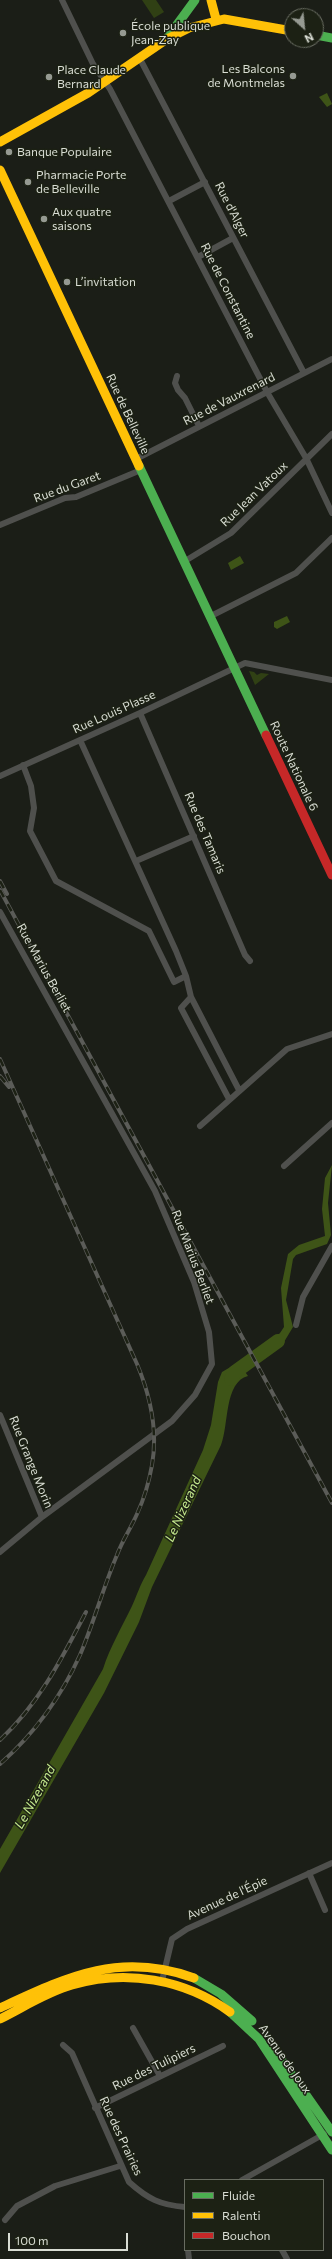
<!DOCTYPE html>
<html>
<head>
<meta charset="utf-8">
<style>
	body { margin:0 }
	#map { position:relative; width:332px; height:2259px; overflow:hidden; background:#1b1e17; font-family:Commissioner,sans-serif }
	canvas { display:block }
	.legend { position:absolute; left:184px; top:2179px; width:140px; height:72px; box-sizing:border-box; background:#1c2114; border:1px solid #686c61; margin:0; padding:5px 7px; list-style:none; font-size:12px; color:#d9ddd4 }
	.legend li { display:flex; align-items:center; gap:8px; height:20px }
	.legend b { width:20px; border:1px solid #686c61 }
	.north { position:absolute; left:284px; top:8px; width:40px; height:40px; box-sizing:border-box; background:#1c2114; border:1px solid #686c61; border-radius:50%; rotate:153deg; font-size:11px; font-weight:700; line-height:16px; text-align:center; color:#d9ddd4 }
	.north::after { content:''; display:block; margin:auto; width:14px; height:18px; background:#969a92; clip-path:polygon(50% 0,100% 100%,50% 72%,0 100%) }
	.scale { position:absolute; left:8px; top:2233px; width:120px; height:18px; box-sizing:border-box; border:2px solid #d9ddd4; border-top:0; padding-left:5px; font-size:12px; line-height:14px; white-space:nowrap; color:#d9ddd4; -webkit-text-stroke:3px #1c2114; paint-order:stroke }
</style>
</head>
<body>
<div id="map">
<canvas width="332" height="2259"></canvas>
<ul class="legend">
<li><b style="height:5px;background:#4caf50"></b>Fluide</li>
<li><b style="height:5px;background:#ffc107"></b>Ralenti</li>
<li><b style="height:5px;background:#c62828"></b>Bouchon</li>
</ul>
<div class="north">N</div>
<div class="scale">100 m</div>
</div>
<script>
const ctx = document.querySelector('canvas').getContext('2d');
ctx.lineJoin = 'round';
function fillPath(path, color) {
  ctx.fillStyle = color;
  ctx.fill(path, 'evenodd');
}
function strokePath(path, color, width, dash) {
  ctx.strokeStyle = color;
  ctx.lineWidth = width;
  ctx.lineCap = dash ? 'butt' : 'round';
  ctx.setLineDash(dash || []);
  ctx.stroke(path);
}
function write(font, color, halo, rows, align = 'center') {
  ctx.font = font + ' Commissioner,sans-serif';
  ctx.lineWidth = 3;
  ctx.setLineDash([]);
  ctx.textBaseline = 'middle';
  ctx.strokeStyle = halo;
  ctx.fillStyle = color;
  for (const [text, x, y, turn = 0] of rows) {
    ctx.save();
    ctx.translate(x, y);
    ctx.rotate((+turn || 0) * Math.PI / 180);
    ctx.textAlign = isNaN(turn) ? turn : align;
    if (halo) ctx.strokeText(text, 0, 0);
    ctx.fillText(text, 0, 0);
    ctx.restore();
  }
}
const green = new Path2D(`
	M 142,0 L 156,0 L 164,12 L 154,18 Z
	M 249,671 L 254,672 L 257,675 L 261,673 L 269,674 L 255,685 Z`);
const water = new Path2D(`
	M 327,93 L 332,104 L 327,107 L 319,97 Z
	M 240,556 L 244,563 L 231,570 L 228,563 Z
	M 287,616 L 290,622 L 277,629 L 274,627 L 274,622 Z
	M 332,1165 L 328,1203 L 331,1235 L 327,1244 L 296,1255 L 293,1259 L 286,1300 L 293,1327 L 284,1342 L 265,1355 L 262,1351 L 280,1333 L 284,1327 L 281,1288 L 288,1254 L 299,1245 L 325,1236 L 322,1209 L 325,1178 Z
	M 244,1359 L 243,1369 L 248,1376 C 224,1382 229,1425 221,1445 L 152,1587 L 139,1622 L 104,1693 L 0,1873 L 0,1849 L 103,1669 C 110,1647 122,1627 132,1606 C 137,1595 140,1585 146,1575 L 203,1450 L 211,1425 L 218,1382 L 222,1372 Z`);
const river = new Path2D(`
	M 231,1379 L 235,1372 L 278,1341`);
const street = new Path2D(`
	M 62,0 L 93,64 L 110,89 L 267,392 L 306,458 L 332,513
	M 139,57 L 304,373
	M 169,201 L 205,182
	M 198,257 L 233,238
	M 177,376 L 175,383 L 178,390 L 185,398 L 199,426
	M 136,459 L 332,359
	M 0,525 L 65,498 L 76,497 L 141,470
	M 185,561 L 231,533 L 332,434
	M 211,616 L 296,573 L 332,538
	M 140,713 L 245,955 L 250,961
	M 80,740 L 176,951 L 186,976 L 191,997
	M 23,765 L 31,786 L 34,808 L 30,831 L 56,881 L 149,931 L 174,982 L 186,976
	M 0,776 L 140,713 L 245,663 L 332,680
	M 136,861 L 194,836
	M 0,912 L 155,1191 L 194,1282 L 209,1332 L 212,1364 L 195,1395 L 172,1421 L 42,1517 L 0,1552
	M 229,1099 L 181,1008 L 191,997 L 239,1090
	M 200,1126 L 287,1049 L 332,1034
	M 284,1166 L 332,1123
	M 296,1325 L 303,1297 L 332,1246
	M 0,1415 L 42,1517
	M 309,1873 L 325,1910
	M 162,1981 L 172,1939 L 187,1929 L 332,1863
	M 133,2028 L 160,2076
	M 63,2045 L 72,2053 L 129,2182 C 148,2199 160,2205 185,2207
	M 95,2108 L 223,2046
	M 242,2180 L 324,2134
	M 5,2220 L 17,2206 L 55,2186 L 120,2166
	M 188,2250 L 189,2259
	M 282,2250 L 287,2259`);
const fast = new Path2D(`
	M 316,35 L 332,38
	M 168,37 L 195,0
	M 139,466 L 266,735
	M 194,1978 L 221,1994 L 252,2021
	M 230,2012 L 259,2039 L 332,2150
	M 274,2049 L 332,2132`);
const slow = new Path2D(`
	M 211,0 L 216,19
	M 0,142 L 88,93 L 167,39 L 189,28 L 224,19 L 292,31
	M 0,170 L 139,466
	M 0,2008 C 67,1977 119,1951 194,1978
	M 0,2019 C 24,2007 47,1992 72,1985 C 126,1969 184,1979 230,2012`);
const jam = new Path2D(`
	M 266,735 L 332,875`);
const rail = new Path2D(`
	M 0,881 L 7,894
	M 0,890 L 332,1503
	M 0,1059 L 137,1364 C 150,1395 158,1431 152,1465 C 149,1482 144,1499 137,1514 C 131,1528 122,1541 117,1555 C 103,1588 94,1622 80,1655 C 61,1697 34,1734 0,1764
	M 0,1076 L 9,1087
	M 0,1740 C 39,1704 62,1658 86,1612`);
const markers = [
	[123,33,4,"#969a92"],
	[293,76,4,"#969a92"],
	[49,77,4,"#969a92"],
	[9,152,4,"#969a92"],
	[28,182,4,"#969a92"],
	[44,219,4,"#969a92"],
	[67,282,4,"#969a92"]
];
const poiNames = [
	["École publique",131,26],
	["Jean-Zay",131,40],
	["Les Balcons",285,69,"right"],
	["de Montmelas",285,83,"right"],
	["Place Claude",57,70],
	["Bernard",57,84],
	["Banque Populaire",17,152],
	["Pharmacie Porte",36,175],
	["de Belleville",36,189],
	["Aux quatre",52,212],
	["saisons",52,226],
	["L’invitation",75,282]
];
const streetNames = [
	["Rue d'Alger",232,210,63],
	["Rue de Constantine",228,291,63],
	["Rue de Vauxrenard",229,399,-27],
	["Rue de Belleville",128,414,65],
	["Rue du Garet",67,487,-20],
	["Rue Jean Vatoux",254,494,-44],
	["Rue Louis Plasse",114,712,-24],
	["Route Nationale 6",294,766,65],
	["Rue des Tamaris",205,833,67],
	["Rue Marius Berliet",44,968,61],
	["Rue Marius Berliet",193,1257,69],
	["Rue Grange Morin",31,1462,68],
	["Avenue de l'Épie",227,1898,-25],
	["Avenue de Joux",285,2059,55],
	["Rue des Tulipiers",154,2067,-26],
	["Rue des Prairies",121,2136,65]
];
const waterNames = [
	["Le Nizerand",183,1509,-66],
	["Le Nizerand",35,1797,-61]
];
fillPath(green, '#304014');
fillPath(water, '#3e5417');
strokePath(river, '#3e5417', 14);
strokePath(street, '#4f504d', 6);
strokePath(fast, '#4caf50', 9);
strokePath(slow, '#ffc107', 9);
strokePath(jam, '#c62828', 9);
strokePath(rail, '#5b5c58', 4);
strokePath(rail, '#1c2114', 2.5, [8]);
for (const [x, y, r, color] of markers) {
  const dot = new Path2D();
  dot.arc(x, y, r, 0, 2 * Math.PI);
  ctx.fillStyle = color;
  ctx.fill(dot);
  strokePath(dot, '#1c2114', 1.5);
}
write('12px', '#d9ddd4', '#1c2114', poiNames, 'left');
write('12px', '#d9ddd4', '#1c2114', streetNames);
write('italic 13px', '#c5ea8e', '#1c2114', waterNames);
</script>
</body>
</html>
